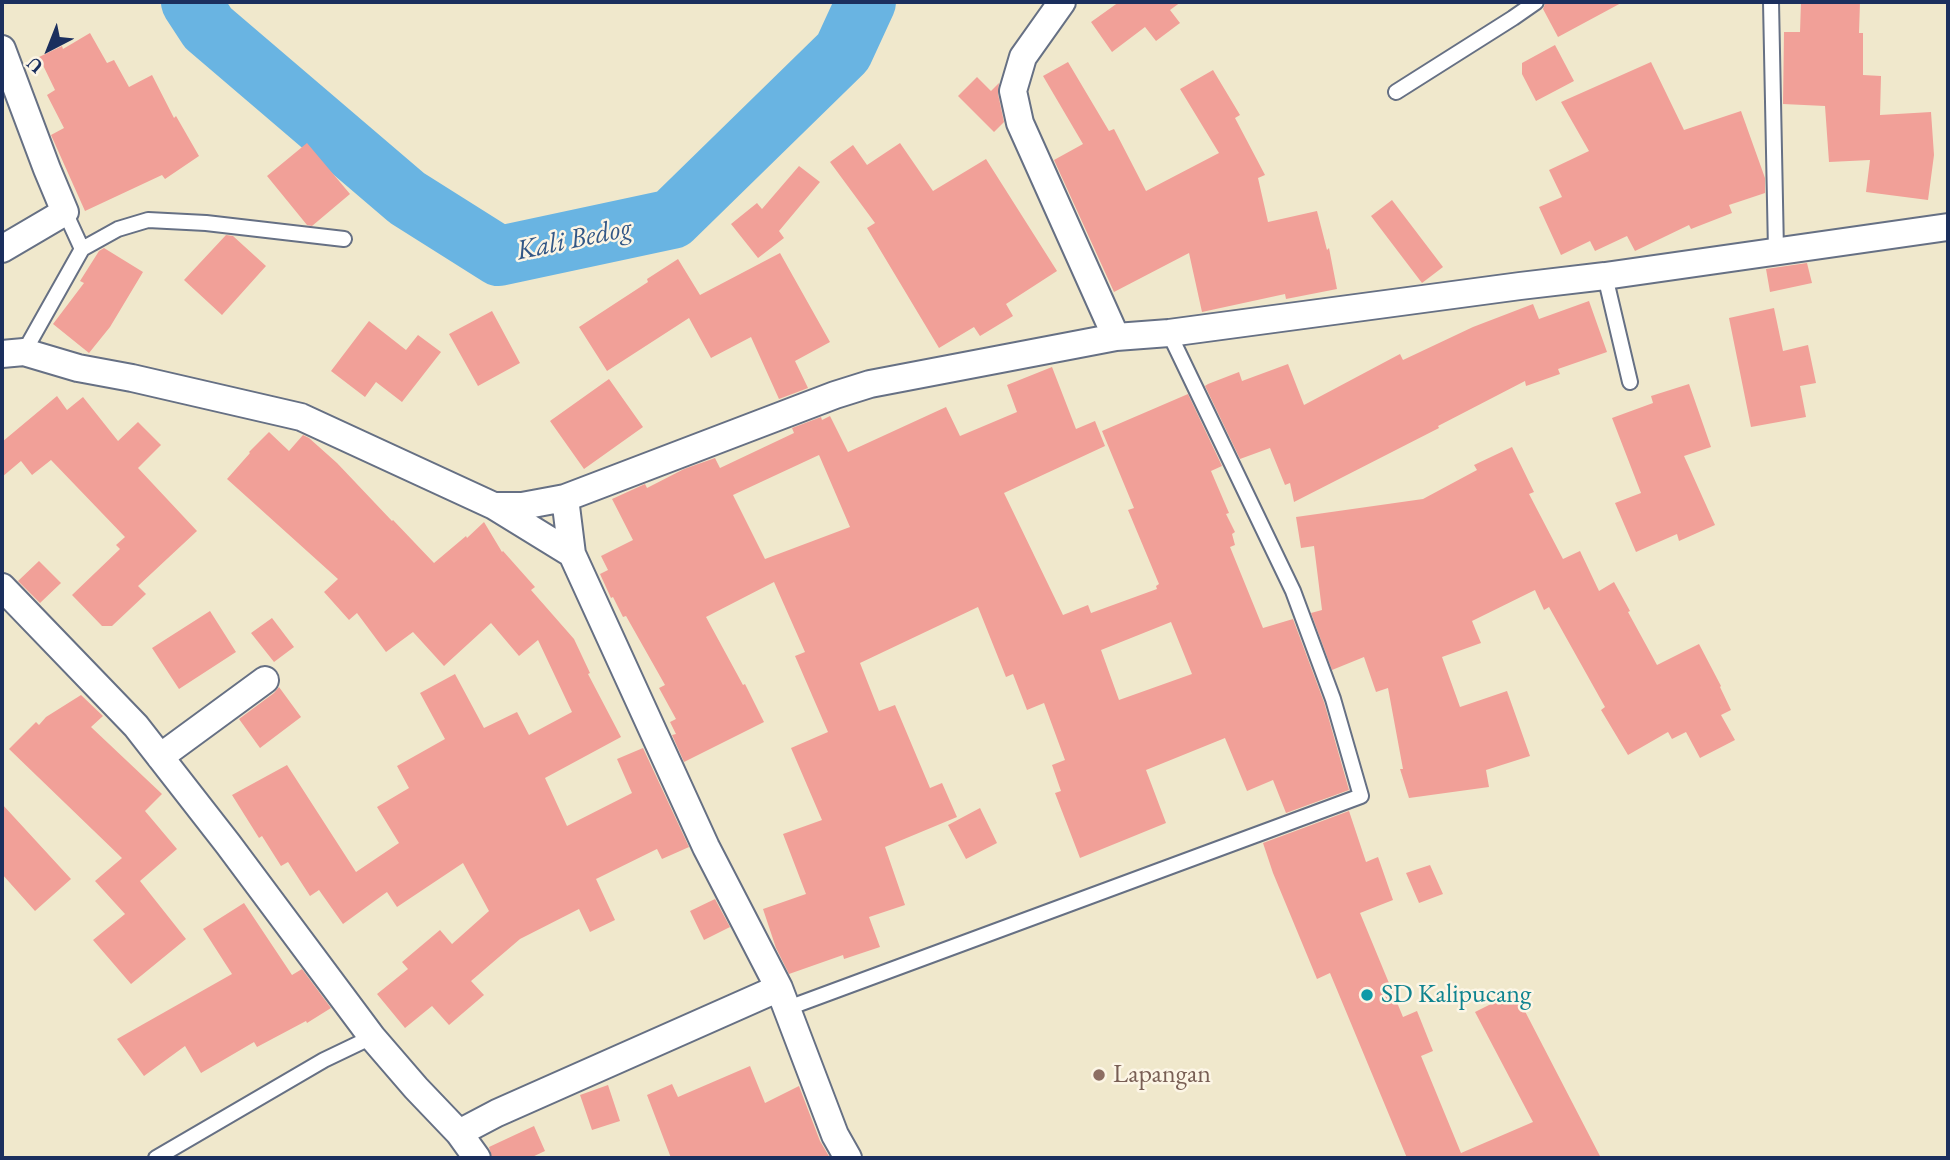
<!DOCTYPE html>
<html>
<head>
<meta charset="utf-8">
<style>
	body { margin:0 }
	#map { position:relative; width:1950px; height:1160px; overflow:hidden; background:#f0e8cc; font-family:"EB Garamond",serif }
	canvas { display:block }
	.frame { position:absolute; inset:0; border:4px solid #1b2f5e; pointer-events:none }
	.north { position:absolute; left:14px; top:14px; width:70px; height:70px; -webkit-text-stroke:5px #fcf5e5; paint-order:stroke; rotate:222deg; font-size:19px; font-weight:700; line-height:28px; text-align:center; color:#1b2f5e }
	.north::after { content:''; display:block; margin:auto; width:24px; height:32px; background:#1b2f5e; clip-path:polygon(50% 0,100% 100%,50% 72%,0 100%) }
</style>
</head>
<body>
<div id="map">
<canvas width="1950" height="1160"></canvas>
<div class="frame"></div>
<div class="north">U</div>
</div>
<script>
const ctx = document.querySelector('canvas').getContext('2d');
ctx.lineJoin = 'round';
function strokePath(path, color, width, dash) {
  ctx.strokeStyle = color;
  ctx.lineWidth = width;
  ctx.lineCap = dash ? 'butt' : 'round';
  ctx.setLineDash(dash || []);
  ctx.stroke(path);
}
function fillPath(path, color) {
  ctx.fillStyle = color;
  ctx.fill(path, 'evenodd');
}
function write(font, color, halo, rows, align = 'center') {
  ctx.font = font + ' "EB Garamond",serif';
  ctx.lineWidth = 5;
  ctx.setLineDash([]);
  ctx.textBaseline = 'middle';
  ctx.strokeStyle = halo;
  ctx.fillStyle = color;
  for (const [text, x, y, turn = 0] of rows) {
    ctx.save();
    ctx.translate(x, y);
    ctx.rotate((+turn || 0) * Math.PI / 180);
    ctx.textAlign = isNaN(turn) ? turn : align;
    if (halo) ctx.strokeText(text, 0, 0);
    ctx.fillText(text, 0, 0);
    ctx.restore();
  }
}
const river = new Path2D(`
	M 191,2 L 208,28 L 407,198 L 499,256 L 672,219 L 843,52 L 866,2`);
const building = new Path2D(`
	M 1119,2 L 1181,2 L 1170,10 L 1180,23 L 1156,41 L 1145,27 L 1112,52 L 1091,22 Z
	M 1546,2 L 1623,2 L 1558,37 L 1543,9 Z
	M 1801,2 L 1860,2 L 1859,33 L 1863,33 L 1863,75 L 1881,76 L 1880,115 L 1931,112 L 1934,155 L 1928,200 L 1866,192 L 1870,160 L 1829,162 L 1825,106 L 1783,104 L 1784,32 L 1800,32 Z
	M 90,33 L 107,63 L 114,60 L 129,87 L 152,75 L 174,118 L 176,116 L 199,156 L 165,179 L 162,175 L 85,211 L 51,135 L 64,128 L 47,95 L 55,90 L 39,57 L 62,46 L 63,49 Z
	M 1555,45 L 1574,81 L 1536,101 L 1522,74 L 1522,63 Z
	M 1068,62 L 1109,131 L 1114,129 L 1146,191 L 1219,153 L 1180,89 L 1213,70 L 1240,115 L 1235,118 L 1265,175 L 1258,178 L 1268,222 L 1317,211 L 1327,250 L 1329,248 L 1337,289 L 1286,299 L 1285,294 L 1202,312 L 1189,253 L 1114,292 L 1054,160 L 1083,144 L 1043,76 Z
	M 1651,62 L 1684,130 L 1741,111 L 1765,178 L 1765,193 L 1729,205 L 1732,213 L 1691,229 L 1689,225 L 1635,251 L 1627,236 L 1595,251 L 1590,241 L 1561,255 L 1539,207 L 1562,197 L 1549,170 L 1589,151 L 1561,102 Z
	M 977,77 L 991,91 L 999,83 L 998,94 L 1004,122 L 994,132 L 958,96 Z
	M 307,143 L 350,194 L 312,226 L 307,225 L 267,176 Z
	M 900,143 L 933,191 L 986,159 L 1057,271 L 1006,304 L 1013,316 L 980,336 L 974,327 L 939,348 L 867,228 L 875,223 L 830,162 L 853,145 L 867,165 Z
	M 799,166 L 820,182 L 779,231 L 784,238 L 758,258 L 731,224 L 757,203 L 762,209 Z
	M 1392,200 L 1443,267 L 1422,283 L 1371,216 Z
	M 226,235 L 233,236 L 266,266 L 222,315 L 184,280 Z
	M 104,248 L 143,272 L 110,327 L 89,353 L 53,324 L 84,283 L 80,281 L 99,251 Z
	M 780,253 L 830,342 L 795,361 L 808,388 L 779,399 L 751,337 L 711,358 L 689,318 L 607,371 L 579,327 L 648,282 L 647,279 L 678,259 L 700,295 Z
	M 1807,263 L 1812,283 L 1770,292 L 1766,269 Z
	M 1589,301 L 1607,352 L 1558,369 L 1560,374 L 1526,386 L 1525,381 L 1438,426 L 1439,428 L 1294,502 L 1290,483 L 1285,485 L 1270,448 L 1240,459 L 1205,386 L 1208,384 L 1239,372 L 1242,381 L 1288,364 L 1304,405 L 1400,354 L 1403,360 L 1473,327 L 1533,304 L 1539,319 Z
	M 1774,308 L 1783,351 L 1808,345 L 1816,383 L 1800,386 L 1806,417 L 1751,427 L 1729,318 Z
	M 492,311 L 520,363 L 478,386 L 449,334 Z
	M 369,321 L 406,350 L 418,335 L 441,352 L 402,402 L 376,382 L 365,397 L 331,371 Z
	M 1052,367 L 1076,429 L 1095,421 L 1105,446 L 1004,493 L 1063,615 L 1088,605 L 1091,613 L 1157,589 L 1156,586 L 1159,584 L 1128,510 L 1134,508 L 1102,431 L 1188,394 L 1222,466 L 1211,471 L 1229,513 L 1226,514 L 1235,532 L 1232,534 L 1235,545 L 1230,547 L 1263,628 L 1293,619 L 1324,702 L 1349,790 L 1286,813 L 1273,780 L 1247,791 L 1225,738 L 1146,770 L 1166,823 L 1080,858 L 1055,793 L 1061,791 L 1052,765 L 1065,760 L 1044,703 L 1027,710 L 1013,674 L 1006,677 L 978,607 L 860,663 L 879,711 L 895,705 L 930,788 L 942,783 L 957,817 L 885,847 L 905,905 L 869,917 L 880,947 L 844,959 L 843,955 L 789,974 L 776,948 L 763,909 L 806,894 L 783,834 L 822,820 L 791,748 L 828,732 L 795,656 L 805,652 L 774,582 L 706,617 L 743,685 L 745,684 L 764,722 L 684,762 L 672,735 L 676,734 L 670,722 L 676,719 L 659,688 L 665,685 L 626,616 L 623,617 L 613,597 L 611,598 L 600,574 L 608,570 L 601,556 L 633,540 L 612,499 L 645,484 L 647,488 L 684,469 L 715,458 L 720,468 L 794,433 L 792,428 L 821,417 L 822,420 L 830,416 L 848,452 L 946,407 L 960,436 L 1017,412 L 1007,385 ZM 819,455 L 850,527 L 765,559 L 733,495 ZM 1171,622 L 1192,674 L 1119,700 L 1101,650 Z
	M 609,379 L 643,427 L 584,469 L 550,421 Z
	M 1689,384 L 1711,447 L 1684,456 L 1715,525 L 1679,541 L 1677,534 L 1636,552 L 1615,503 L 1641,493 L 1612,418 L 1653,403 L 1651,396 Z
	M 57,396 L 67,410 L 83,397 L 118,441 L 138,422 L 161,445 L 138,468 L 197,531 L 138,586 L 146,594 L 112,626 L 102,626 L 72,595 L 120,549 L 116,545 L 125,537 L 51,460 L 32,475 L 21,461 L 2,477 L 2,442 Z
	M 269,432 L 289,451 L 303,435 L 309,438 L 337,463 L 392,521 L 393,520 L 434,563 L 466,536 L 467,538 L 484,522 L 502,552 L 503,551 L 535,587 L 531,590 L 574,639 L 590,673 L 588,674 L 621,737 L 545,778 L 567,826 L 632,793 L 617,759 L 643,748 L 689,847 L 662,859 L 657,849 L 596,879 L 615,920 L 590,932 L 579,909 L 520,939 L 471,981 L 484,995 L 449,1025 L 432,1006 L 405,1028 L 377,994 L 408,969 L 402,962 L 440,930 L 452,944 L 489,911 L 463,863 L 397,907 L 387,892 L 343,924 L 319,890 L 310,896 L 288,862 L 281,866 L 262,836 L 259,838 L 232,795 L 287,765 L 356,872 L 399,843 L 377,807 L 409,788 L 397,766 L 445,739 L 420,693 L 455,674 L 484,728 L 517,712 L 529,735 L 572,712 L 538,640 L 519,656 L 491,623 L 444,666 L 413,632 L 386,652 L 357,613 L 349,620 L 324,592 L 338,579 L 227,479 L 250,453 L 249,452 Z
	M 1512,447 L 1534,492 L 1529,494 L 1563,559 L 1580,551 L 1599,591 L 1614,582 L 1630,611 L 1628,612 L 1657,665 L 1699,644 L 1721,686 L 1720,687 L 1731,710 L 1721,715 L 1735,740 L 1700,758 L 1686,732 L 1672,739 L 1668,732 L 1628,755 L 1601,710 L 1605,707 L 1549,607 L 1544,610 L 1535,590 L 1472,621 L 1481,643 L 1442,657 L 1460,707 L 1507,691 L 1530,756 L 1486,770 L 1489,787 L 1409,798 L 1400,769 L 1403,769 L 1388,688 L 1376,692 L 1364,657 L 1332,670 L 1311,613 L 1322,610 L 1314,546 L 1301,548 L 1296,517 L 1423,499 L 1477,470 L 1474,465 Z
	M 39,561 L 61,583 L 40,603 L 18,581 Z
	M 210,611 L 236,652 L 179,689 L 152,648 Z
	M 272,618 L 294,647 L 274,662 L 251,633 Z
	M 279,687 L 301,717 L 260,748 L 239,719 L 274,693 Z
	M 81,695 L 103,716 L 91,727 L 162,794 L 145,811 L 177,849 L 140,881 L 186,939 L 131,984 L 93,940 L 125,914 L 95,881 L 122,858 L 9,749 L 36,722 L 39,725 L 46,717 Z
	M 2,804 L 71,879 L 35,911 L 2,874 Z
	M 980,808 L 997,843 L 966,859 L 948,825 Z
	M 1349,811 L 1366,862 L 1378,857 L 1393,900 L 1360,913 L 1403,1017 L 1417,1011 L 1433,1051 L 1421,1056 L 1461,1153 L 1533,1122 L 1475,1012 L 1515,992 L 1601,1158 L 1407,1158 L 1330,973 L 1317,979 L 1273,873 L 1263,843 Z
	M 1430,865 L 1443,894 L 1419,903 L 1406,873 Z
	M 715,899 L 730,927 L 704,940 L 690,911 Z
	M 244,903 L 292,975 L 302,969 L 331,1008 L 307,1023 L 306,1021 L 257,1047 L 254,1042 L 201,1073 L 185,1046 L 144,1076 L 117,1039 L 232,974 L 203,929 Z
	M 750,1066 L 765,1103 L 799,1086 L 820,1141 L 830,1158 L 671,1158 L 647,1095 L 672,1084 L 678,1097 Z
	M 608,1085 L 620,1121 L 592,1130 L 580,1095 Z
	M 534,1126 L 545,1151 L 530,1158 L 492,1158 L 489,1147 Z`);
const lane = new Path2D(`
	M 1771,2 L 1776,251
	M 1396,92 L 1513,18 L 1536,2
	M 82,249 L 118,229 L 148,220 L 206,223 L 344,239
	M 1605,276 L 1630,382
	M 24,352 L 82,249 L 65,212
	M 788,1008 L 1361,796 L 1333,699 L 1293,591 L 1169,333
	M 156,1158 L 324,1060 L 372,1037`);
const street = new Path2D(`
	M 1062,2 L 1023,57 L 1013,91 L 1020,123 L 1116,337
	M 2,49 L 47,169 L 65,212 L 2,249
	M 2,354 L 24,352 L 78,368 L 132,378 L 301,417 L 494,506 L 522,506 L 565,498 L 835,395 L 870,384 L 1116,337 L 1169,333 L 1520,286 L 1605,276 L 1948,227
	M 565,498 L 572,554 L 706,847 L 779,988 L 835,1135 L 848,1158
	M 494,506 L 572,554
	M 2,587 L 136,726 L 228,844 L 372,1037 L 416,1088 L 459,1133 L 477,1158
	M 160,757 L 265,680
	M 459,1133 L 497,1113 L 779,988`);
const markers = [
	[1367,995,7,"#0f9aa8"],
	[1099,1075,7,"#8d6e63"]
];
const cultureNames = [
	["SD Kalipucang",1381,995]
];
const educationNames = [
	["Lapangan",1113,1075]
];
const waterNames = [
	["Kali Bedog",574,240,-12]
];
strokePath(river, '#69b4e2', 60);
fillPath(building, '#f1a098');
strokePath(lane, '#667084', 18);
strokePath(street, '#667084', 30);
strokePath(lane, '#fff', 14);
strokePath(street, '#fff', 26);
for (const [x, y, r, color] of markers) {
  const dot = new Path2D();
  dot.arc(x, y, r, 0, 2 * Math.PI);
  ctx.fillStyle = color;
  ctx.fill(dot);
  strokePath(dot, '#fcf5e5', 2.5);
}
write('26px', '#0d838f', '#fcf5e5', cultureNames, 'left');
write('26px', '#785e54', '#fcf5e5', educationNames, 'left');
write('italic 28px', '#325786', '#fcf5e5', waterNames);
</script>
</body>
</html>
